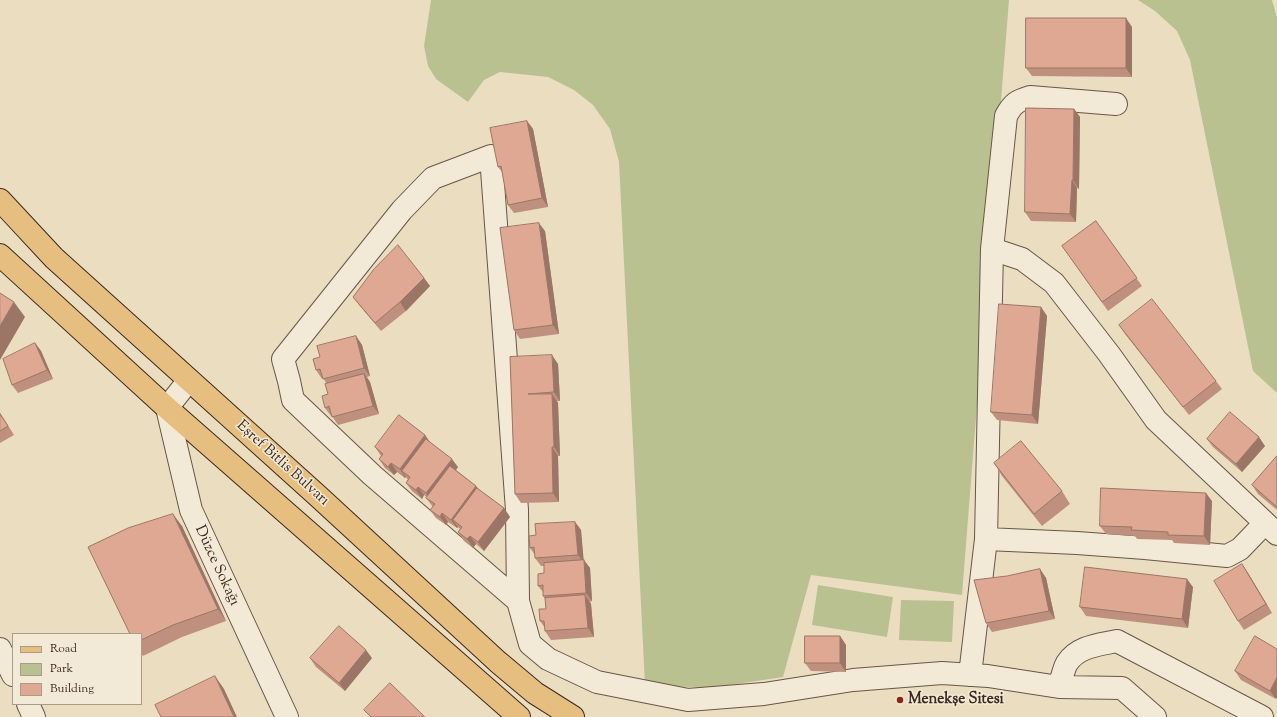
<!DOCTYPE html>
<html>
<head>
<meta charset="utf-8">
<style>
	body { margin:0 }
	#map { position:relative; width:1277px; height:717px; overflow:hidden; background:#ebdec0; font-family:"Sorts Mill Goudy",serif }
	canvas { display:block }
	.legend { position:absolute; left:12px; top:633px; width:130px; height:72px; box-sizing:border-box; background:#f2ead6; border:1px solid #aa9c8d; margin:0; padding:5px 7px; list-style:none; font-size:12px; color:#3d2820 }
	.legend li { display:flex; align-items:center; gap:8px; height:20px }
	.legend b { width:20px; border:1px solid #aa9c8d }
</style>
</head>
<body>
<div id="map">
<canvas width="1277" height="717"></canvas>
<ul class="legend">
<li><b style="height:5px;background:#e6bf80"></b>Road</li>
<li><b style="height:11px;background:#bac191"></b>Park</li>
<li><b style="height:11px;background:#dea893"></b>Building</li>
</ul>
</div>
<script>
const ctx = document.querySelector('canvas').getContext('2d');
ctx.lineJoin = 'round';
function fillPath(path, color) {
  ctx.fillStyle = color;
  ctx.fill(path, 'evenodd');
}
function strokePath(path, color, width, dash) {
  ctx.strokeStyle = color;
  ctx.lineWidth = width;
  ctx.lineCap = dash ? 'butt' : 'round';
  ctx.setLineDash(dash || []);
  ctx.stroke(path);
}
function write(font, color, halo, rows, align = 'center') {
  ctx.font = font + ' "Sorts Mill Goudy",serif';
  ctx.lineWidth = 3;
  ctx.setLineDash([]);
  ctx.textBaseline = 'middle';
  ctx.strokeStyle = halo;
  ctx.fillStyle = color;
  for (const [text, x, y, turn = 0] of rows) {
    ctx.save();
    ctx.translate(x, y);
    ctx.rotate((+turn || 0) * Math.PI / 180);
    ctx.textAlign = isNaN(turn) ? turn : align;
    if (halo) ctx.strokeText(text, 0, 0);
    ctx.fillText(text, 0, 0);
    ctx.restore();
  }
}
const green = new Path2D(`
	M 431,0 L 1009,0 L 962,595 L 811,575 L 783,677 L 710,688 L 645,685 L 619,162 L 610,129 L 593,105 L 574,90 L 548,77 L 500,72 L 484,80 L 468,102 L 436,79 L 428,66 L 424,46 Z
	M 1138,0 L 1272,0 L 1277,18 L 1277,393 L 1253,371 L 1190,60 L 1177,31 L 1155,11 Z
	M 818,585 L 893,597 L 887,637 L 812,625 Z
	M 901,600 L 954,601 L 952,642 L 899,640 Z`);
const minor = new Path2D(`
	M 992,249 L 1022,259 L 1054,283 L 1109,354 L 1156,420 L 1277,534
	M 189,380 L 167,408 L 191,510 L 287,717
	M 986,539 L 1077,543 L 1145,548 L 1227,556 L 1240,549 L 1265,523
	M 518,601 L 372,475 L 293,400 L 289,381 L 283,359 L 402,210 L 433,178 L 491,156 L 517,510 L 518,601 L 530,644 L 548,659 L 597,682 L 688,700 L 764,694 L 853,680 L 942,673 L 988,676 L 1059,687 L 1122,688 L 1155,717
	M 0,649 L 13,675
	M 970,675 L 986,539 L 992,249 L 1006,116 C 1013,103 1017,101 1030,97 L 1116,104
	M 1059,687 C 1062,679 1063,670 1067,663 C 1078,646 1099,645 1117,641 L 1262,717
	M 28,704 L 34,717`);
const major = new Path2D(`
	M 0,200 L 54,258 L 319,497 L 498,662 L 535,693 L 573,717
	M 0,255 L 167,408 L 519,717`);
const wall = new Path2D(`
	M 1132,27 L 1132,77 L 1032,76 L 1026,68 Z
	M 1074,109 L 1080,117 L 1079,189 L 1077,188 L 1076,222 L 1031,221 L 1025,212 Z
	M 527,121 L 533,129 L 548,207 L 514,213 L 508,205 L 502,172 L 498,167 Z
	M 1096,221 L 1142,286 L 1108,311 L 1062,246 Z
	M 545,231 L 559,334 L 520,339 L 514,330 Z
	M 424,278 L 430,286 L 406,311 L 381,331 L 359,305 L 353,297 Z
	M 1041,307 L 1047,316 L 1038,424 L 997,420 L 991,412 Z
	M 1119,325 L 1216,381 L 1222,389 L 1189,415 L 1125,334 Z
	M 356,336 L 362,345 L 370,376 L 367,377 L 370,382 L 379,414 L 338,425 L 332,416 L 331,416 L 325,408 L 328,394 L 327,384 L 323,378 L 322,379 L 316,370 L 320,357 Z
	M 35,343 L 41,351 L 53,379 L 18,393 L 12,385 Z
	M 510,357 L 558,364 L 560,401 L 557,401 L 558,403 L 560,456 L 558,456 L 559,502 L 521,503 L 515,494 Z
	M 0,413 L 14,435 L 0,443 Z
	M 425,435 L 430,442 L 458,467 L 456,470 L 476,486 L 479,490 L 504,508 L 510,517 L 484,551 L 476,544 L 473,548 L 464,541 L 458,532 L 460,529 L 458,527 L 457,528 L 448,522 L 446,525 L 436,518 L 430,510 L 433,507 L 426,498 L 427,497 L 424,495 L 422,499 L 412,491 L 406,483 L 408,480 L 406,477 L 405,478 L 397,472 L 394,475 L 385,468 L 379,459 L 381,456 L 375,447 Z
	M 1207,439 L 1265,446 L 1242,472 L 1213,447 Z
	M 1277,456 L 1277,510 L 1258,494 L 1252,485 Z
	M 994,463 L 1062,491 L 1070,504 L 1042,526 L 1002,476 Z
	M 1212,501 L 1210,545 L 1174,543 L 1172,540 L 1137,539 L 1135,536 L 1106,534 L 1100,526 Z
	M 575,522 L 581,530 L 583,560 L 590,568 L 592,601 L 590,602 L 591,604 L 594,637 L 551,640 L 545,631 L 545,628 L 540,621 L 546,609 L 545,599 L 543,596 L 543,592 L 538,586 L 544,573 L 544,566 L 541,566 L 535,558 L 535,555 L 530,548 L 536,535 Z
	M 182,526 L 226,621 L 182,637 L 143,656 L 141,653 L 141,634 Z
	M 1242,564 L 1248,573 L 1272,613 L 1244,630 L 1238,621 Z
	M 1040,569 L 1046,578 L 1055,619 L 992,632 L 986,623 L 1007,576 Z
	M 1193,587 L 1188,628 L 1086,616 L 1080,607 Z
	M 840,636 L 846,645 L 846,672 L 811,671 L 805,663 Z
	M 1277,649 L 1277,697 L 1276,699 L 1241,680 L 1235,671 Z
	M 310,658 L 372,658 L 345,691 L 316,667 Z`);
const shadedWall = new Path2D(`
	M 1126,18 L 1132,27 L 1132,77 L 1126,68 Z
	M 1074,109 L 1080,117 L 1079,189 L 1073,180 Z
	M 527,121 L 533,129 L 548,207 L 542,198 Z
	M 1072,180 L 1077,188 L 1076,222 L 1070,214 Z
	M 539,223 L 545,231 L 559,334 L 553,325 Z
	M 424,278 L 430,286 L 406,311 L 400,302 Z
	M 14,302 L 25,317 L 0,360 L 0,326 Z
	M 1041,307 L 1047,316 L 1038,424 L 1032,415 Z
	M 356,336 L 362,345 L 370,376 L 364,368 Z
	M 35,343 L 41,351 L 53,379 L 47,370 Z
	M 552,355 L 558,364 L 560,401 L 554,392 Z
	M 364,374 L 370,382 L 379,414 L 373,406 Z
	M 552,394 L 558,403 L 560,456 L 554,447 Z
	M 0,413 L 14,435 L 0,414 Z
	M 425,435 L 431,444 L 402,471 L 406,477 L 405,478 L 400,469 Z
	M 1259,437 L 1265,446 L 1242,472 L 1236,464 Z
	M 552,447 L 558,456 L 559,502 L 553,493 Z
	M 452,459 L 458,467 L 432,501 L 426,493 Z
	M 391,463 L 397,472 L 394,475 L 388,467 Z
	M 476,486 L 482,494 L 453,520 L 458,527 L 457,528 L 451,520 Z
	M 418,487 L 424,495 L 422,499 L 416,490 Z
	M 1206,493 L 1212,501 L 1210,545 L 1204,536 Z
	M 504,508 L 510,517 L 484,551 L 478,542 Z
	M 442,513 L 448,522 L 446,525 L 440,517 Z
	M 173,514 L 182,526 L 226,621 L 218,609 Z
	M 575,522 L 581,530 L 584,563 L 578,555 Z
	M 470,536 L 476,544 L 473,548 L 467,539 Z
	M 584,560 L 590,568 L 592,601 L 586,593 Z
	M 1242,564 L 1248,573 L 1272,613 L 1266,604 Z
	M 1040,569 L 1046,578 L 1055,619 L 1049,611 Z
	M 1187,579 L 1193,587 L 1188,628 L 1182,619 Z
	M 585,595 L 591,604 L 594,637 L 588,628 Z
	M 840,636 L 846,645 L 846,672 L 840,663 Z
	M 366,650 L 372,658 L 345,691 L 339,683 Z
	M 215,676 L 224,689 L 237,717 L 234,717 Z
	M 1277,677 L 1277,697 L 1276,699 L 1270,691 Z`);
const building = new Path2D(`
	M 1026,18 L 1126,18 L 1126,68 L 1026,68 Z
	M 1026,108 L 1074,109 L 1073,180 L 1072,180 L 1070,214 L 1025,212 Z
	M 527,121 L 542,198 L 508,205 L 501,166 L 498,167 L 490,128 Z
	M 1096,221 L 1137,278 L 1102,302 L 1062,246 Z
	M 539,223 L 553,325 L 514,330 L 500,228 Z
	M 398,245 L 424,278 L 400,302 L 375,323 L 353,297 L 374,269 Z
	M 0,293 L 14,302 L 0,326 Z
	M 1152,299 L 1216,381 L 1183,407 L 1119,325 Z
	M 999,304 L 1041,307 L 1032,415 L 991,412 Z
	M 356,336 L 364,368 L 323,379 L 320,369 L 316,370 L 313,359 L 320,357 L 317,346 Z
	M 35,343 L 47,370 L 12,385 L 3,359 Z
	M 552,355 L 554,392 L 528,394 L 552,394 L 554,447 L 552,447 L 553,493 L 515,494 L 510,357 Z
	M 364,374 L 373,406 L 332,417 L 329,406 L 325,408 L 322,396 L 328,394 L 325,384 Z
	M 1230,412 L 1259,437 L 1236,464 L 1207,439 Z
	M 0,414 L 8,426 L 0,431 Z
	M 399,415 L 425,435 L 400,469 L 391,463 L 388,467 L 379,459 L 383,454 L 375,447 Z
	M 426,439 L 452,459 L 426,493 L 418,487 L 416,490 L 406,483 L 410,477 L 402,471 Z
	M 1021,441 L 1062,491 L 1034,514 L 994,463 Z
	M 1277,456 L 1277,507 L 1252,485 Z
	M 450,466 L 476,486 L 451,520 L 442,513 L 440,517 L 430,510 L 435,504 L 426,498 Z
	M 477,488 L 504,508 L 478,542 L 470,536 L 467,539 L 458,532 L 462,527 L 453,520 Z
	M 1101,488 L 1206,493 L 1204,536 L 1168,535 L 1168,532 L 1131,530 L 1132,527 L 1100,526 Z
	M 173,514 L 218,609 L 173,625 L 141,640 L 141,634 L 130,634 L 88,547 L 128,528 Z
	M 575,522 L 578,555 L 535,558 L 534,547 L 530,548 L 529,536 L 536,535 L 535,524 Z
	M 584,560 L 586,593 L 543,596 L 543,585 L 538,586 L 538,574 L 544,573 L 544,563 Z
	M 1242,564 L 1266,604 L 1238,621 L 1214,581 Z
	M 1085,567 L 1187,579 L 1182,619 L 1080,607 Z
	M 1040,569 L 1049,611 L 986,623 L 974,580 L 1007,576 Z
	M 585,595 L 588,628 L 545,631 L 544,621 L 540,621 L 539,609 L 546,609 L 545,598 Z
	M 339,626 L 366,650 L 339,683 L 310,658 Z
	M 805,636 L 840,636 L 840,663 L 805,663 Z
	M 1255,636 L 1277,649 L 1277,677 L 1270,691 L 1235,671 Z
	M 215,676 L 234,717 L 161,717 L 155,705 Z
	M 390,683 L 425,717 L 371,717 L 364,710 Z`);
const markers = [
	[900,700,4,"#8f2418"]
];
const streetNames = [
	["Eşref Bitlis Bulvarı",282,464,42],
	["Düzce Sokağı",216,566,65]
];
const poiNames = [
	["Menekşe Sitesi",908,700]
];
fillPath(green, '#bac191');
strokePath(minor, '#685648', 24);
strokePath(major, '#3d2820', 24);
strokePath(minor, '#f2ead6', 22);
strokePath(major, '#e6bf80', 22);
fillPath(wall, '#bf907e');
fillPath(shadedWall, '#9b7667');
fillPath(building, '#dea893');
strokePath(building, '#9b7667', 1);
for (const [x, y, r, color] of markers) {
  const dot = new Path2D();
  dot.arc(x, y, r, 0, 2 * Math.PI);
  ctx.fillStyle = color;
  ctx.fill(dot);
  strokePath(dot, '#f2ead6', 1.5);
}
write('15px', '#3d2820', '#f2ead6', streetNames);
write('bold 15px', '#3d2820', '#f2ead6', poiNames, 'left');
</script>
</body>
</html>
